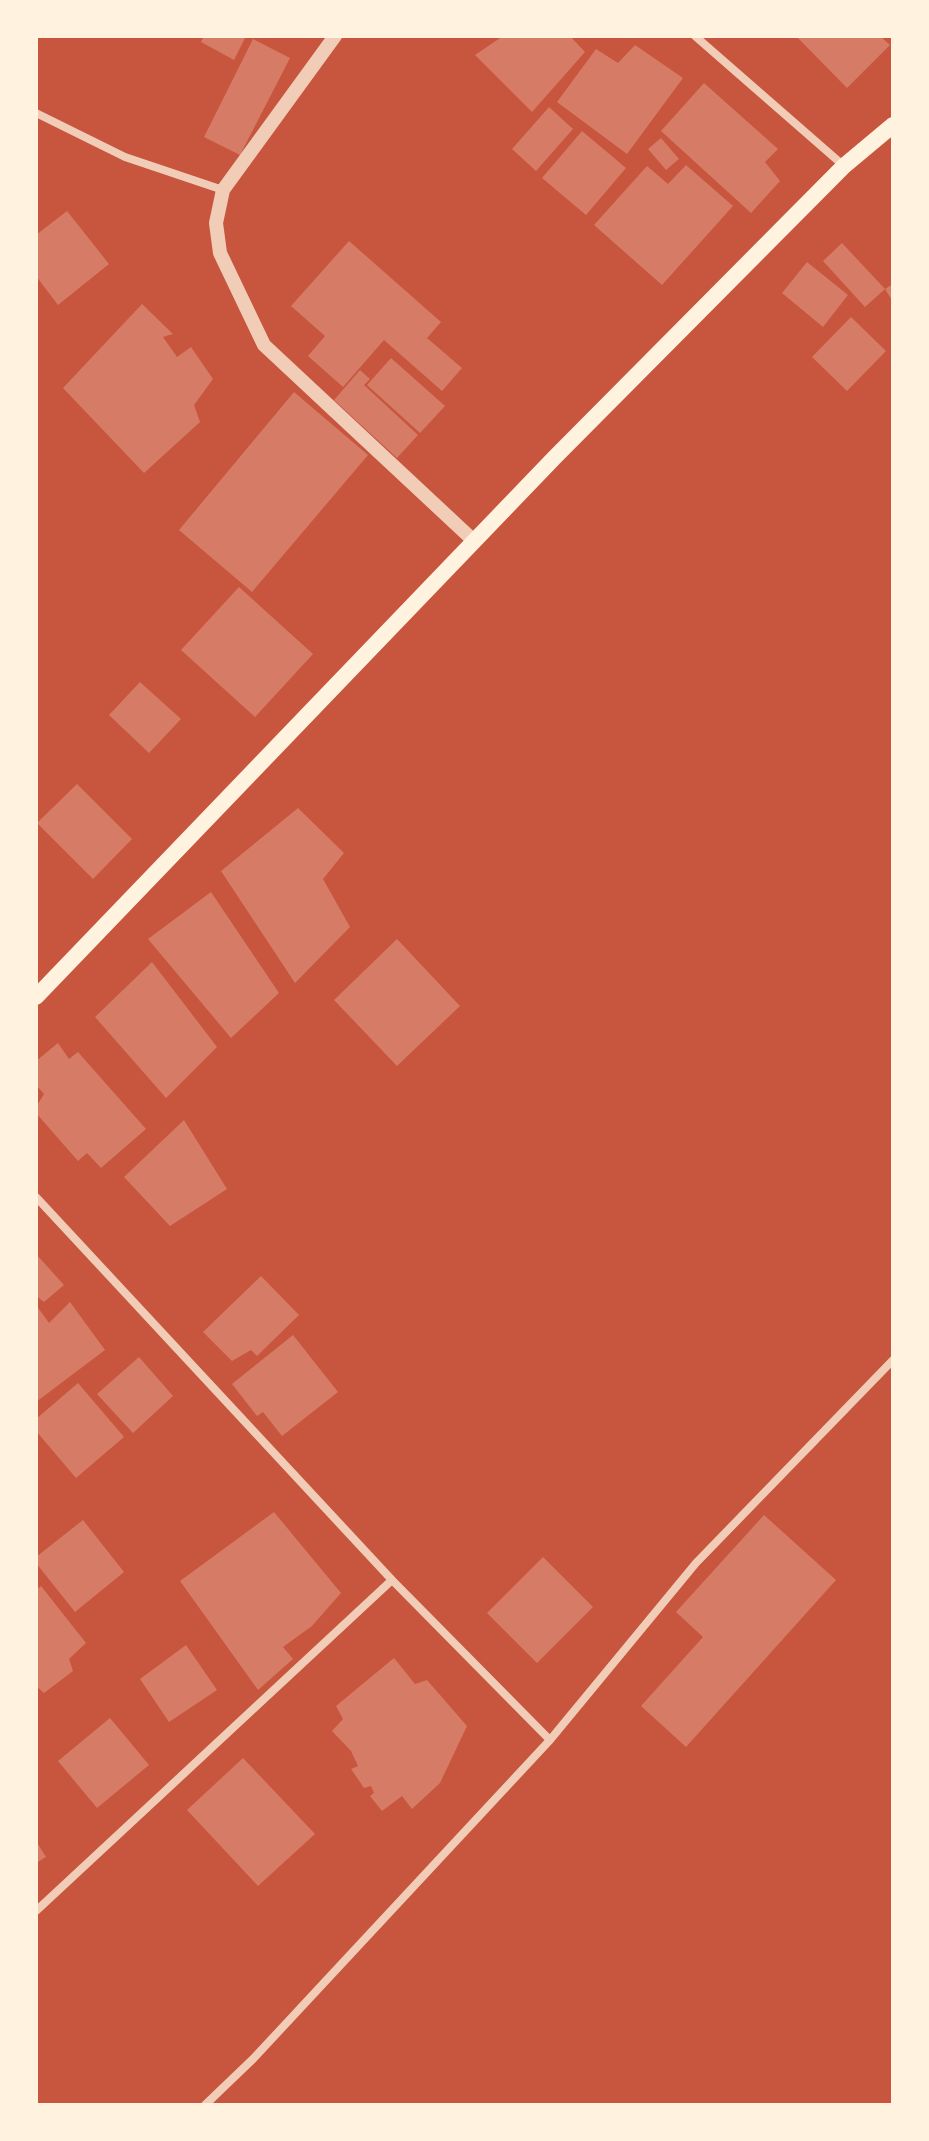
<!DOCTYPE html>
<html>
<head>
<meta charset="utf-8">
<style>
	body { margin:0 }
	#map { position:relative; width:929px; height:2141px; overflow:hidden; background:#c8553d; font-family:Merriweather,serif }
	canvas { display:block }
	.frame { position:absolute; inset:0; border:38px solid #fff3e0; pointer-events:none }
</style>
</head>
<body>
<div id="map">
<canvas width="929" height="2141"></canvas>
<div class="frame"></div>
</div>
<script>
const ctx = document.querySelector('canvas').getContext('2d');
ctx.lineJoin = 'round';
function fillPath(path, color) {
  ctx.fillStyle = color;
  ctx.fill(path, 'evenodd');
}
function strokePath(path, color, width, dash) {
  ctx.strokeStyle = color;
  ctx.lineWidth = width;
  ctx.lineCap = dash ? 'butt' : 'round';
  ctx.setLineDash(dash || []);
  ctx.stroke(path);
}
const building = new Path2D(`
	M 204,36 L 246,36 L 234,60 L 201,42 Z
	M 503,36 L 570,36 L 585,52 L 532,112 L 475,55 Z
	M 796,36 L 880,36 L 890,45 L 847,88 Z
	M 253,39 L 290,58 L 240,155 L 204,137 Z
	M 635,45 L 683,78 L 627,154 L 557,102 L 596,49 L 618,63 Z
	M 704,83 L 778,149 L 765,162 L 780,181 L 751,213 L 661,131 Z
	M 549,107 L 573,129 L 536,171 L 512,149 Z
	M 582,131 L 626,168 L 586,215 L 542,178 Z
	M 661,138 L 679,159 L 666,170 L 648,149 Z
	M 686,165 L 733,206 L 662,285 L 594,225 L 647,166 L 668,184 Z
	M 67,211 L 109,264 L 58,305 L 36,276 L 36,235 Z
	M 349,241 L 441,322 L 427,338 L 462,368 L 442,391 L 384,340 L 343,387 L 308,356 L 325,336 L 291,306 Z
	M 842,243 L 885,289 L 865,307 L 823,261 Z
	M 807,262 L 848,295 L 823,327 L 782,293 Z
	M 893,284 L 893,302 L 885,289 Z
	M 142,304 L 173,334 L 163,337 L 177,357 L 191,347 L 213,379 L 194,405 L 200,422 L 144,473 L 63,388 Z
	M 851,317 L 886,351 L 847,391 L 812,357 Z
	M 391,358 L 445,406 L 420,433 L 367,385 Z
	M 360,370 L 370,379 L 364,385 L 418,435 L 397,458 L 334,400 Z
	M 294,392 L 368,455 L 252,592 L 179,530 Z
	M 239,587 L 313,654 L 255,717 L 181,650 Z
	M 140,682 L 181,719 L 149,753 L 109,715 Z
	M 77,784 L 132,839 L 93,879 L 37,823 Z
	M 298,808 L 344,853 L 323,879 L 350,927 L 295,983 L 221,871 Z
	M 211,892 L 279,993 L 231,1038 L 148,939 Z
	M 397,939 L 460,1006 L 397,1066 L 334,1000 Z
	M 152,962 L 217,1047 L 166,1098 L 95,1017 Z
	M 58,1043 L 69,1059 L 78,1052 L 146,1129 L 101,1168 L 87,1153 L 78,1161 L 36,1113 L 36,1107 L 44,1094 L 36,1085 L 36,1061 Z
	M 184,1120 L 227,1189 L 170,1226 L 124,1177 Z
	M 36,1254 L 64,1285 L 44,1302 L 36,1296 Z
	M 261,1276 L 299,1315 L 257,1356 L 251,1350 L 232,1361 L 203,1332 Z
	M 70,1302 L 105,1350 L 36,1402 L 36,1305 L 49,1323 Z
	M 293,1335 L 338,1392 L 282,1436 L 263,1412 L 257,1416 L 232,1384 Z
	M 139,1357 L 173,1396 L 133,1433 L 97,1394 Z
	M 78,1383 L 124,1437 L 76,1478 L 36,1431 L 36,1419 Z
	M 274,1512 L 341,1593 L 312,1626 L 283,1647 L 293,1659 L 258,1690 L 180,1581 Z
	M 764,1515 L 836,1580 L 686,1747 L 641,1706 L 703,1637 L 676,1612 Z
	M 83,1520 L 124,1572 L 75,1612 L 36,1563 L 36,1557 Z
	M 543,1557 L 593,1607 L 537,1663 L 487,1613 Z
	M 41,1586 L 86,1643 L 69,1659 L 73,1671 L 44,1693 L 36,1686 L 36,1590 Z
	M 186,1645 L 217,1690 L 169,1722 L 140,1679 Z
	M 394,1658 L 415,1684 L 427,1680 L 467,1726 L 440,1783 L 412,1809 L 402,1796 L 382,1811 L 370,1796 L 374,1793 L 371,1786 L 364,1788 L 351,1769 L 358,1766 L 351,1751 L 332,1731 L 343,1719 L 336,1706 Z
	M 110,1718 L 149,1765 L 97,1808 L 58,1761 Z
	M 243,1758 L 315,1834 L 258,1886 L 187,1810 Z
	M 36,1841 L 46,1857 L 36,1863 Z`);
const minor = new Path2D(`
	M 695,36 L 844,166
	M 36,113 L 125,157 L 223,190
	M 36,1197 L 392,1580 L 550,1740
	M 36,1911 L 392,1580
	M 205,2105 L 253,2059 L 550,1740 L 696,1563 L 893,1360`);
const tertiary = new Path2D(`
	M 335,36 L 223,190 L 216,223 L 220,253 L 264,345 L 474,541`);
const secondary = new Path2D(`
	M 36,997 L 555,457 L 844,166 L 893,125`);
fillPath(building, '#d67c66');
strokePath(minor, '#f1ccb7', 8);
strokePath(tertiary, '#f1ccb7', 14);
strokePath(secondary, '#fff3e0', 16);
</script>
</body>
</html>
